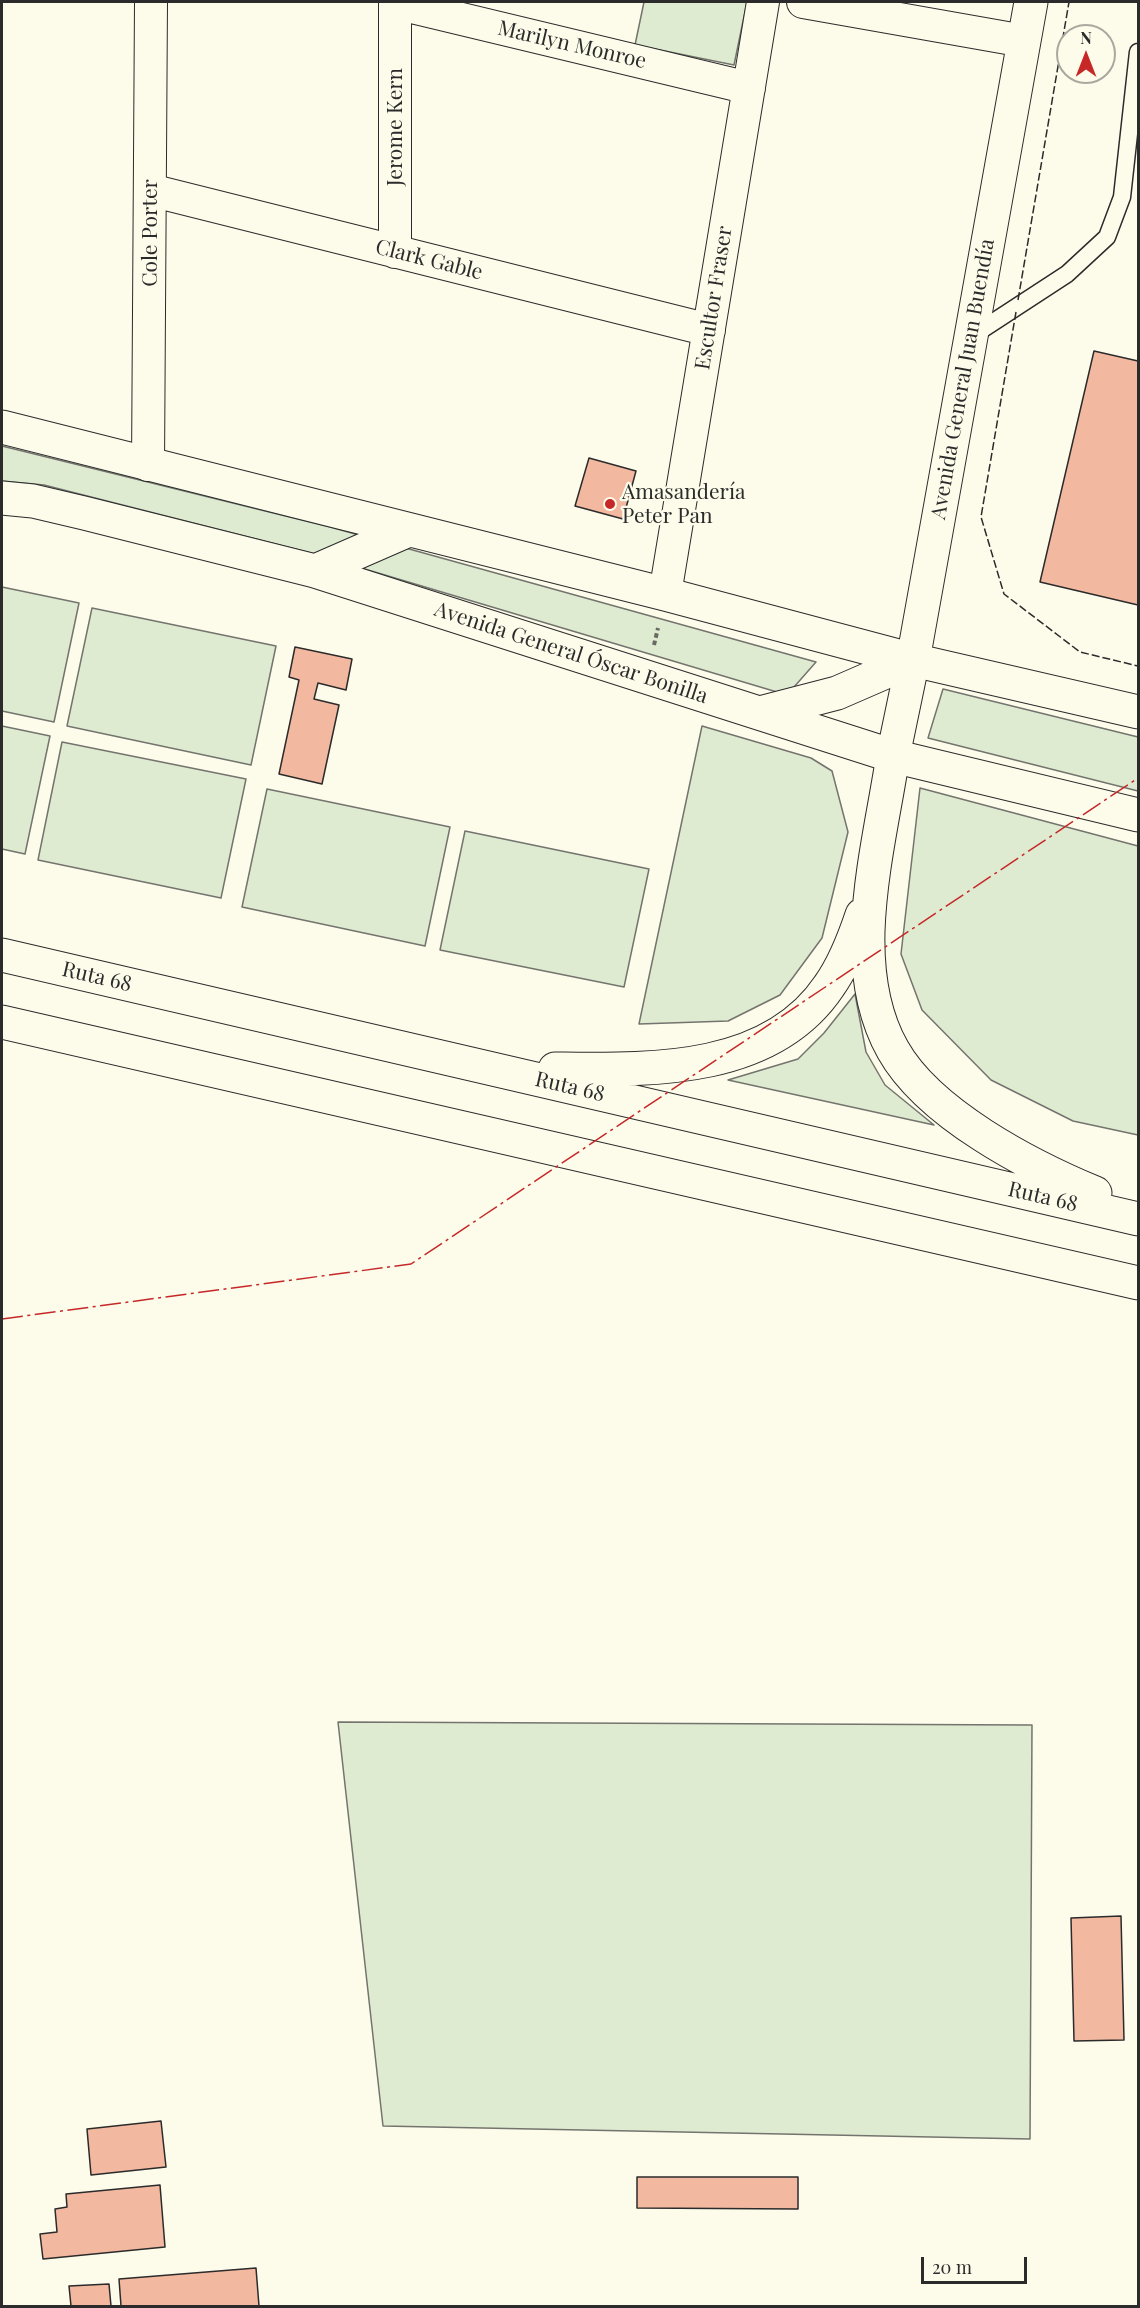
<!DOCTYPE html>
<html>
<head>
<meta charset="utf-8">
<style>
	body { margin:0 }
	#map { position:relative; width:1140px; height:2308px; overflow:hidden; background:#fdfbea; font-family:"Playfair Display",serif }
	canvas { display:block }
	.frame { position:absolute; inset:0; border:3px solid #2b2b2b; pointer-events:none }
	.north { position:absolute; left:1056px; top:24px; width:60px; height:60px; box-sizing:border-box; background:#fdfbea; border:2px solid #a9a89e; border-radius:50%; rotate:0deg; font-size:16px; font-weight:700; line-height:24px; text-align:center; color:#2b2b2b }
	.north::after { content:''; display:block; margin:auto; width:21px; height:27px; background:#c62828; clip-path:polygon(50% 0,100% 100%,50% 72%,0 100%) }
	.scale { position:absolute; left:921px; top:2257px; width:106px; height:27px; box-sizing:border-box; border:3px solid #2b2b2b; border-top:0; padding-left:8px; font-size:18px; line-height:21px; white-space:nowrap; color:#2b2b2b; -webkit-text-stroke:4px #fdfbea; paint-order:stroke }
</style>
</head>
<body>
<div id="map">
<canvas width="1140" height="2308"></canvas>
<div class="frame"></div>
<div class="north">N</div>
<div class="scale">20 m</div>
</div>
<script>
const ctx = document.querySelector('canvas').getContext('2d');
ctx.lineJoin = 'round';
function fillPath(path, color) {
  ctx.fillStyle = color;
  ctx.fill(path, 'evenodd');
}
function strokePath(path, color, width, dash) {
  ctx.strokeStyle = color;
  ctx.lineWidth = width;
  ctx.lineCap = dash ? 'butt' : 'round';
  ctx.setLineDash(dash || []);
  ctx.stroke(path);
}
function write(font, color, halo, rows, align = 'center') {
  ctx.font = font + ' "Playfair Display",serif';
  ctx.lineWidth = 4.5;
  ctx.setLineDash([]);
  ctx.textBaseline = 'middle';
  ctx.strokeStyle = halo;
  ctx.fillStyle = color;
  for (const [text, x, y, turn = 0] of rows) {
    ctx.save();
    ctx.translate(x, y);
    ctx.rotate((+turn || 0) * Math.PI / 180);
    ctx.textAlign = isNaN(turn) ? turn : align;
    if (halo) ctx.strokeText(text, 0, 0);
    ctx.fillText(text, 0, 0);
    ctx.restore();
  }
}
const green = new Path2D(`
	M 644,2 L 747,2 L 734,65 L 635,45 Z
	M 2,446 L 330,527 L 816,662 L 787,695 L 311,553 L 44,485 L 2,481 Z
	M 2,587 L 79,603 L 54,722 L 2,711 Z
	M 92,608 L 276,646 L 251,765 L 67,726 Z
	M 943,689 L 1138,737 L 1138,791 L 928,738 Z
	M 2,726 L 50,736 L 25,854 L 2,849 Z
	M 702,726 L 811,758 L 832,771 L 848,832 L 822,938 L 780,995 L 728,1021 L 639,1024 Z
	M 62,742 L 246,779 L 221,898 L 38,860 Z
	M 920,788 L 1138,846 L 1138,1135 L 1073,1121 L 991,1080 L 922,1010 L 901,954 Z
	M 267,789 L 450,827 L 425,946 L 242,907 Z
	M 465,831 L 649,869 L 624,987 L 440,950 Z
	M 855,994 L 866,1052 L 885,1085 L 934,1125 L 728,1080 L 798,1059 L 824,1033 Z
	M 338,1722 L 1032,1725 L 1030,2139 L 383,2126 Z`);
const building = new Path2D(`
	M 1094,351 L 1138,361 L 1138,605 L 1040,582 Z
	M 589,458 L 636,471 L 623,519 L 575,506 Z
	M 295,647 L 352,659 L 346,690 L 318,683 L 314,699 L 339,705 L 322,784 L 279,774 L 299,680 L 289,677 Z
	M 1121,1916 L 1124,2040 L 1074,2041 L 1071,1918 Z
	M 161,2121 L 166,2167 L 91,2175 L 87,2129 Z
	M 637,2177 L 798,2177 L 798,2209 L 637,2208 Z
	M 160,2185 L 165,2247 L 43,2259 L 40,2234 L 57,2232 L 55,2209 L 67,2207 L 66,2194 Z
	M 256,2268 L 259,2306 L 121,2306 L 119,2279 Z
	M 109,2284 L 111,2306 L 71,2306 L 69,2286 Z`);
const path = new Path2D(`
	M 654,645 L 658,628`);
const service = new Path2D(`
	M 972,336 L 1067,274 L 1107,237 L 1122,197 L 1138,52`);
const minor = new Path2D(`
	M 395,2 L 395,252
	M 803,2 L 1024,41
	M 395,3 L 749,88
	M 150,190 L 709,330
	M 148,465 L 151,2
	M 665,594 L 763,2`);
const tertiary = new Path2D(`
	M 893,756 L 913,660 L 1031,2`);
const secondary = new Path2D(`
	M 2,427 L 665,594 L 913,660 L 1138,712
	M 2,498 L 33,501 L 84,513 L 315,571 L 893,756 L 1138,815
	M 315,571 L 409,530
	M 760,713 L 837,693 L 913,660`);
const motorway = new Path2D(`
	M 893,756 C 884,814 870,872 868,931 C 867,972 873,1015 893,1050 C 929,1114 1030,1166 1095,1193
	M 2,955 L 1138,1219
	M 2,1022 L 1138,1283
	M 555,1069 C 649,1070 770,1074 829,986 C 844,965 854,939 862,915`);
const fence = new Path2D(`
	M 1018,300 L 1069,2
	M 1016,312 L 981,517 L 1004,594 L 1080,652 L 1138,666`);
const power = new Path2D(`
	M 2,1319 L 411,1264 L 1138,778`);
const markers = [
	[610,504,6,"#c62828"]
];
const streetNames = [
	["Marilyn Monroe",572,45,13],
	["Jerome Kern",395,127,-90],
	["Cole Porter",150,233,-90],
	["Clark Gable",429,260,14],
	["Escultor Fraser",714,298,-81],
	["Avenida General Juan Buendía",963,379,-80],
	["Avenida General Óscar Bonilla",571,653,18],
	["Ruta 68",97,977,13],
	["Ruta 68",570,1087,13],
	["Ruta 68",1043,1197,13]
];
const poiNames = [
	["Amasandería",622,492],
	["Peter Pan",622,516]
];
fillPath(green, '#deebd1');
strokePath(green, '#74746e', 1.5);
fillPath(building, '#f2b8a0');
strokePath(building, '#2b2b2b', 1.5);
strokePath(service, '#2b2b2b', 19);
strokePath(minor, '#2b2b2b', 34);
strokePath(tertiary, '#2b2b2b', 35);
strokePath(secondary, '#2b2b2b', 35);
strokePath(motorway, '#2b2b2b', 35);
strokePath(path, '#6a6964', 4, [4.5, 3]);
strokePath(service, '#fdfbea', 16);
strokePath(minor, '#fdfbea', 32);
strokePath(tertiary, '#fdfbea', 33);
strokePath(secondary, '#fdfbea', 33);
strokePath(motorway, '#fdfbea', 33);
strokePath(fence, '#2b2b2b', 1.5, [8, 3]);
strokePath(power, '#c62828', 1.5, [21, 4.5, 3, 4.5]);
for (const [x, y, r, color] of markers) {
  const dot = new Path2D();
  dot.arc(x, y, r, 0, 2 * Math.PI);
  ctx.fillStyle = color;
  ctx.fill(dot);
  strokePath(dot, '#fdfbea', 2);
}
write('21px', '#2b2b2b', '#fdfbea', streetNames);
write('21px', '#2b2b2b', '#fdfbea', poiNames, 'left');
</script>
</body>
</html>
